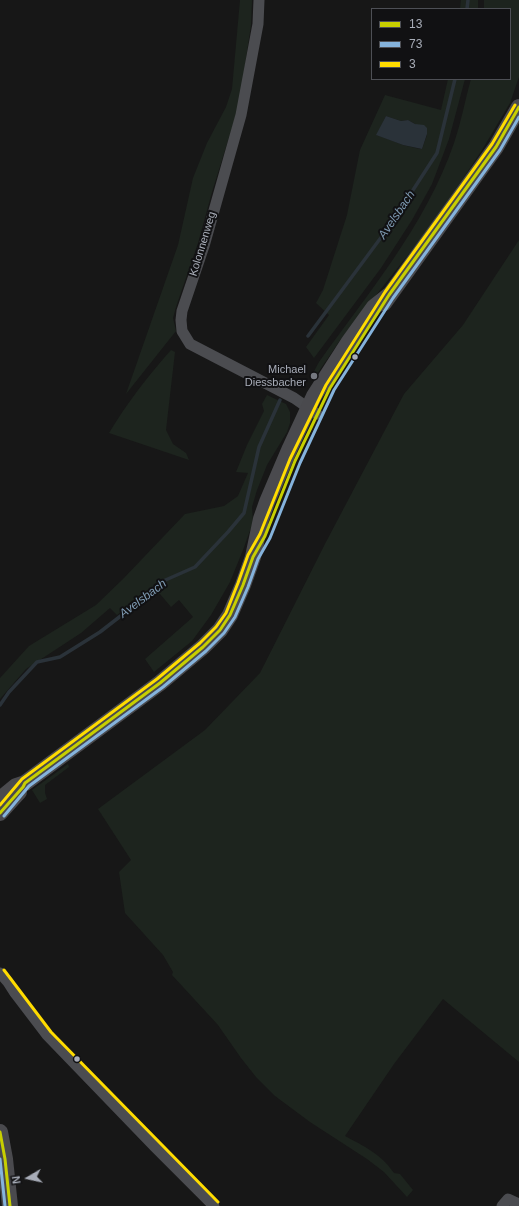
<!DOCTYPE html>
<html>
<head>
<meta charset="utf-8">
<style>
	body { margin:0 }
	#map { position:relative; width:519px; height:1206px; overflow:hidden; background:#171717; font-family:Arial,sans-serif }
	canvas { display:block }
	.legend { position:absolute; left:371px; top:8px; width:140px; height:72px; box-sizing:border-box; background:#111113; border:1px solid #4d4f55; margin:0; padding:5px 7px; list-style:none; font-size:12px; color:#a8adb8 }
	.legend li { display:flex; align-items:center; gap:8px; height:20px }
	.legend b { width:20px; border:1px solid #4d4f55 }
	.north { position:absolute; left:8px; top:1158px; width:40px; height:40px; -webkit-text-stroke:3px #111113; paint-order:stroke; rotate:261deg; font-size:11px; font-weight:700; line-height:16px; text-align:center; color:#a8adb8 }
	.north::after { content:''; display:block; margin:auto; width:14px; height:18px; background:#a8adb8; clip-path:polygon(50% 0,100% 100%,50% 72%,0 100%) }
</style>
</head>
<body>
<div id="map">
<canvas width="519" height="1206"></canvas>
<ul class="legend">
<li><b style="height:5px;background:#c7cf00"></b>13</li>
<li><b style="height:5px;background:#85b3dc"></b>73</li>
<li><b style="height:5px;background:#ffdc00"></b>3</li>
</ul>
<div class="north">N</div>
</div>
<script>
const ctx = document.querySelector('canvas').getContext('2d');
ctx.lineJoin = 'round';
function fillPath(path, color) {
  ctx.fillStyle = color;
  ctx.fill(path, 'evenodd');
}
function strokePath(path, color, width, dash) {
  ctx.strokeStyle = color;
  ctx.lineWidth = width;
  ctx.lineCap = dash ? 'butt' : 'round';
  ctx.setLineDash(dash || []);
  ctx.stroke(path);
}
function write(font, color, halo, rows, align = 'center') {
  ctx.font = font + ' Arial,sans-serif';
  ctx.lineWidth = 4;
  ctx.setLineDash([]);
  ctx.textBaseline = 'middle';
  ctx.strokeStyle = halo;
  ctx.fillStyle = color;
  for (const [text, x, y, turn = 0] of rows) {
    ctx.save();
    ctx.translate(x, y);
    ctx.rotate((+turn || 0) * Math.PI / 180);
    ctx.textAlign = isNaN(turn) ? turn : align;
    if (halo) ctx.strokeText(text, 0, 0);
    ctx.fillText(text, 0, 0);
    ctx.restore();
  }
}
const green = new Path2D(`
	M 240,0 L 252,0 L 251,25 L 241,92 L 236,115 L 212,192 L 198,243 L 176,307 L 173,318 L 176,331 L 126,394 L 178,245 L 193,178 L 207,143 L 226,107 L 232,89 Z
	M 461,0 L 478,0 L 478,9 L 460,9 Z
	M 484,0 L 519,0 L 519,77 L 510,103 L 482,150 L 456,189 L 424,235 L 341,339 L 315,377 L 312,375 L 319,362 C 368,293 426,225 454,143 C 461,123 465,100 471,79 L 510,79 L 510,9 L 484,9 Z
	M 448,79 L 465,79 L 449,139 L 432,184 L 412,220 L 381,268 L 314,358 L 306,347 L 329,315 L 316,303 L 323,290 L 347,215 L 360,150 L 385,95 L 441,110 ZM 386,116 L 401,121 L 408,120 L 415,124 L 427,135 L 422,149 L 420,149 L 403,145 L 377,135 Z
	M 519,240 L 519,1062 L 443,999 L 394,1064 L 345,1136 C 365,1147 380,1153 394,1173 L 400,1174 L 413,1190 L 407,1197 L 384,1172 L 367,1159 L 310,1122 L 275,1096 L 256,1077 L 241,1058 L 218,1025 L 172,975 L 173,972 L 163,955 L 125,913 L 119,872 L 131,860 L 98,809 L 205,730 L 260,673 L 326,542 L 404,394 L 463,325 Z
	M 171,350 L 175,352 L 166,430 L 173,444 L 186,453 L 189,460 L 109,433 C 127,403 148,376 171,350 Z
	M 267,395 L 286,404 L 290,412 L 290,423 L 287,432 L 267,465 L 257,490 L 252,507 L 253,522 L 243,550 L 230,582 L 211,615 L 192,641 L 154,672 L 145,659 L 193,617 L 179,600 L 171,607 L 160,594 L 139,598 L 117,615 L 110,608 L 81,633 L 26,669 L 0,699 L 0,678 L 29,646 L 96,605 L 123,579 L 185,514 L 224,506 L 238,496 L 248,473 L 236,472 L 247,445 L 264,411 L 262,404 Z
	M 68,764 L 69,767 L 45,785 L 45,793 L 47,799 L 40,803 L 32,790 Z`);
const water = new Path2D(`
	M 386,116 L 401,121 L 408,120 L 415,124 L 424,125 L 427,128 L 427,134 L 422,149 L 403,145 L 376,135 Z`);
const stream = new Path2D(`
	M 467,9 L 468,0
	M 308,336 L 391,224 L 437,153 L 455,79
	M 0,705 L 9,692 L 37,662 L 60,657 L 100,632 L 140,601 L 161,582 L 195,567 L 228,532 L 244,513 L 259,447 L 280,400`);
const minor = new Path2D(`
	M 259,0 L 258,24 L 241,115 L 204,246 L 182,311 L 181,320 L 182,331 L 190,344 L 294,398 L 317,414
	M 0,973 L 8,982 L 15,993 L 47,1035 L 155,1147 L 214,1206
	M 502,1206 L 508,1199 L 519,1204`);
const secondary = new Path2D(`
	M 384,303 L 496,147 L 519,107
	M 0,799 L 16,786 L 25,783 L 160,683 L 203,647 L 220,630 L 230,615 L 243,585 L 253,557 L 261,519 L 267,502 L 290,448 L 314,396 L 348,343 L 374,307 L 389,295
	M 0,813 L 19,792
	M 0,1132 L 5,1159 L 10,1206`);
const bus1 = new Path2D(`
	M 0,813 L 23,787 L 25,783 L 160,683 L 203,647 L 220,630 L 230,615 L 243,585 L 253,557 L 265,536 L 295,461 L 330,388 L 389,295 L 496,147 L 519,107
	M 0,1132 L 5,1159 L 10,1206`);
const bus2 = new Path2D(`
	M 4,816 L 29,786 L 163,687 L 206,651 L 224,633 L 235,617 L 248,587 L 258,559 L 270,538 L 300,463 L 334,390 L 393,298 L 500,150 L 519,117
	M 0,1159 L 5,1206`);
const bus3 = new Path2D(`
	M 0,805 L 22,779 L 157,679 L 200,643 L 216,627 L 226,613 L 238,583 L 248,555 L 260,534 L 290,459 L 326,385 L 385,292 L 492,144 L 515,105
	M 4,970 L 51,1032 L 218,1202`);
const markers = [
	[355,357,3.5,"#a8adb8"],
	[314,376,4,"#757880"],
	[77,1059,3.5,"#a8adb8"]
];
const streetNames = [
	["Kolonnenweg",203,244,-73]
];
const poiNames = [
	["Michael",306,370],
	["Diessbacher",306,383]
];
const waterNames = [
	["Avelsbach",397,215,-56],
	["Avelsbach",143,599,-37]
];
fillPath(green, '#1d241e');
fillPath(water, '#2a3239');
strokePath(stream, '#2a3239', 3.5);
strokePath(minor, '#4b4c50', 11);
strokePath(secondary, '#4a4a4e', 16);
strokePath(bus1, '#c7cf00', 3);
strokePath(bus2, '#85b3dc', 3);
strokePath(bus3, '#ffdc00', 3);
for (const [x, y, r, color] of markers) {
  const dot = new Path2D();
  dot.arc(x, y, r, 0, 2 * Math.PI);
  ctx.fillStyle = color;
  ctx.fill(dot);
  strokePath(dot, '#111113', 1.5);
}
write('11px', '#a8adb8', '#111113', streetNames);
write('11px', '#a8adb8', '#111113', poiNames, 'right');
write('italic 12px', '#7f9bb3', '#111113', waterNames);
</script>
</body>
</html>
